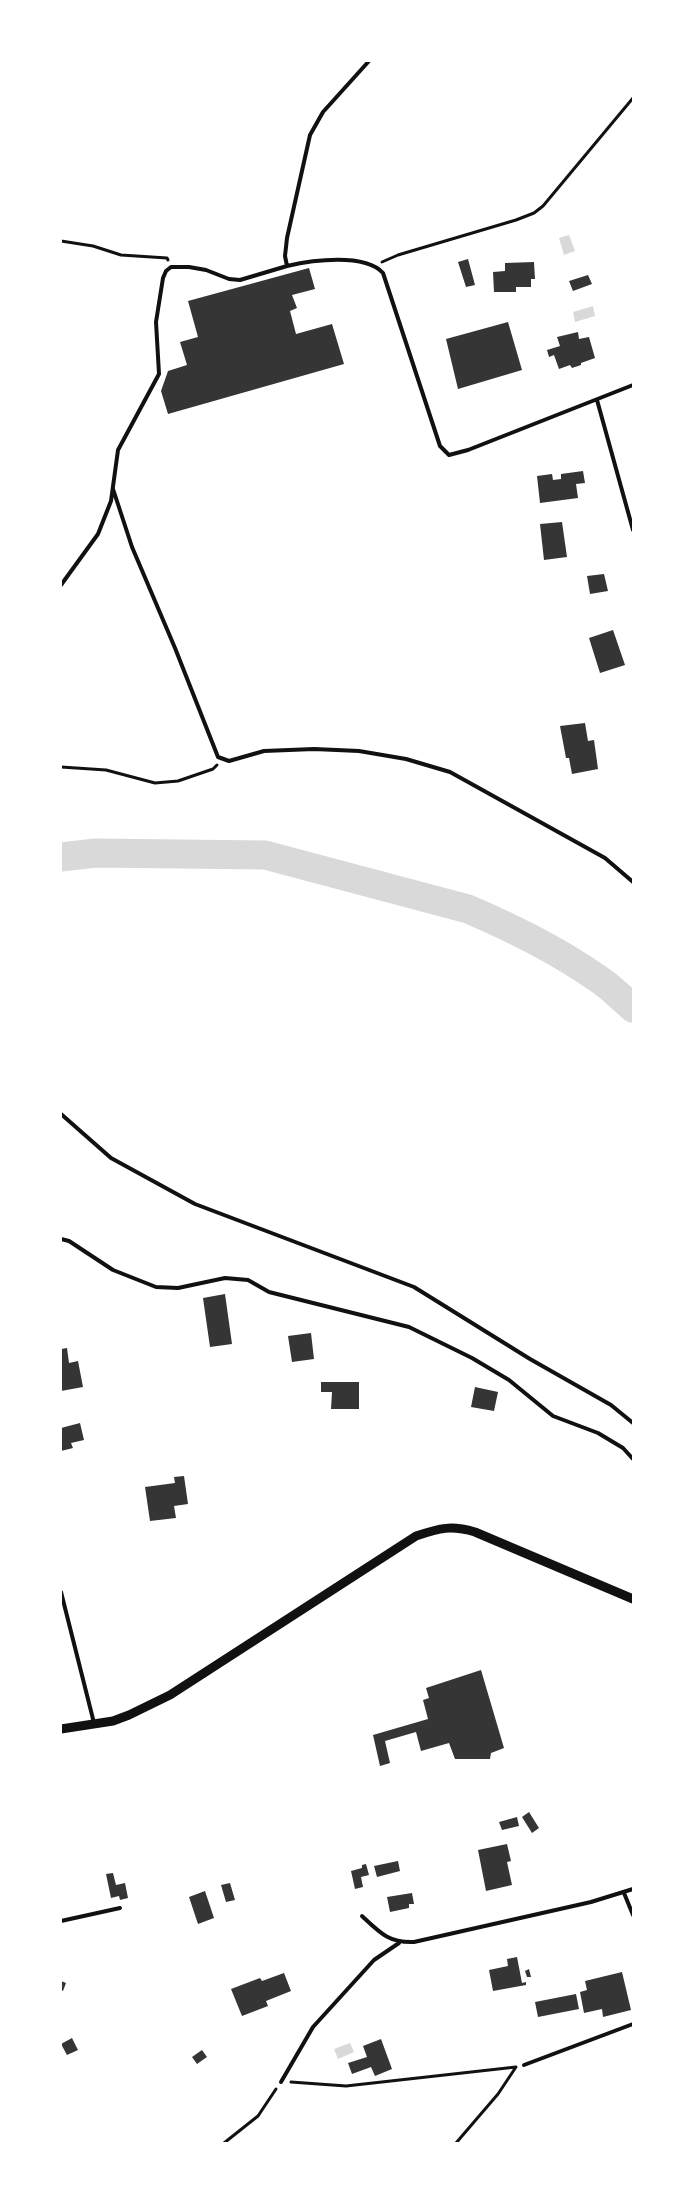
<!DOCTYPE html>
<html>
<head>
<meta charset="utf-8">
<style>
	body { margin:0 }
	#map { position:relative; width:694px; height:2204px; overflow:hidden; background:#fff; font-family:Helvetica,sans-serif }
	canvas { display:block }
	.frame { position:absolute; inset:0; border:62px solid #fff; pointer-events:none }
</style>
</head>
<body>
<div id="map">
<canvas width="694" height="2204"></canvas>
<div class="frame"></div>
</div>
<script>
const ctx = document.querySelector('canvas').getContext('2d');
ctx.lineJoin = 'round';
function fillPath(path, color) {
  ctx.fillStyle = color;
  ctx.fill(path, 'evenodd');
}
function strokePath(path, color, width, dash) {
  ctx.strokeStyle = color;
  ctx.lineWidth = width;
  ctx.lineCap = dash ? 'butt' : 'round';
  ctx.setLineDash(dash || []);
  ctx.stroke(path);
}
const water = new Path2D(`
	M 569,235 L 575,251 L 564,255 L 559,238 Z
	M 593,306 L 595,316 L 575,322 L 573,312 Z
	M 350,2043 L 354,2052 L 338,2059 L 334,2049 Z`);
const river = new Path2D(`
	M 61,857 L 96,853 L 265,855 L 468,909 C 510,927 560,952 597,978 C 610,986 621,998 633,1008`);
const building = new Path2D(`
	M 468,259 L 475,285 L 466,287 L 458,262 Z
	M 534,262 L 535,279 L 531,279 L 531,287 L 516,287 L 516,292 L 494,292 L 493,272 L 505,271 L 505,263 Z
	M 309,268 L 315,289 L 292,295 L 297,308 L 290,311 L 296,334 L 332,324 L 344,364 L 168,414 L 161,391 L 168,371 L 187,365 L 180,342 L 198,337 L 188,301 Z
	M 588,275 L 592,284 L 573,291 L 569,281 Z
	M 508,322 L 522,370 L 458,389 L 446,339 Z
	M 578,332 L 579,339 L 589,337 L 595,358 L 581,363 L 581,365 L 572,368 L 570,365 L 559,369 L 554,355 L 549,357 L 547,350 L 560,346 L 557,337 Z
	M 583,471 L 585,483 L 576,484 L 578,498 L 540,503 L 537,476 L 552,474 L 553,480 L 561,479 L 561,474 Z
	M 562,522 L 567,557 L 544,560 L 540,524 Z
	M 604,574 L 608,591 L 590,594 L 587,576 Z
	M 613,630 L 625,665 L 600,673 L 589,638 Z
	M 585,723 L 588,741 L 594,740 L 598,769 L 572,774 L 569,758 L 566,758 L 560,726 Z
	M 225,1294 L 232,1344 L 210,1347 L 203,1298 Z
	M 311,1333 L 314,1359 L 292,1362 L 288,1336 Z
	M 67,1348 L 69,1363 L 78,1361 L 83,1387 L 61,1391 L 61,1349 Z
	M 321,1382 L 359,1382 L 359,1409 L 331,1409 L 332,1392 L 321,1392 Z
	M 475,1387 L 498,1392 L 494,1411 L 471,1407 Z
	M 80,1423 L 84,1440 L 71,1443 L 73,1448 L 61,1451 L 61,1428 Z
	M 184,1476 L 188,1504 L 174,1506 L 176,1518 L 150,1521 L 145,1487 L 175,1483 L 174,1477 Z
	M 481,1670 L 504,1748 L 491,1753 L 490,1759 L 455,1759 L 449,1743 L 421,1751 L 416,1732 L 385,1741 L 390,1763 L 380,1766 L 373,1735 L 428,1719 L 423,1700 L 429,1698 L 426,1688 Z
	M 529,1812 L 539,1828 L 532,1833 L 522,1817 Z
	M 517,1817 L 519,1826 L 502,1830 L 499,1822 Z
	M 507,1844 L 511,1861 L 507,1862 L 512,1885 L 486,1891 L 478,1850 Z
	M 398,1861 L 400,1871 L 377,1877 L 374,1866 Z
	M 366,1864 L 369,1875 L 361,1877 L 363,1887 L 355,1889 L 351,1871 L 362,1868 L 362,1865 Z
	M 113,1873 L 116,1885 L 125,1883 L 128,1898 L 120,1900 L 119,1896 L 111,1898 L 106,1874 Z
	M 230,1883 L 235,1900 L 226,1902 L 221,1885 Z
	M 205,1891 L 214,1918 L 198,1924 L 189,1897 Z
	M 412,1893 L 414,1904 L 409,1904 L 409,1908 L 390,1912 L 387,1897 Z
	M 517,1957 L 522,1983 L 526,1982 L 526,1985 L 493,1991 L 489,1970 L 508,1966 L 507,1959 Z
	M 529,1969 L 531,1977 L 527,1977 L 525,1971 Z
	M 622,1972 L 631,2010 L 603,2017 L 602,2009 L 584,2013 L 580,1992 L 587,1990 L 585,1981 Z
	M 284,1973 L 291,1991 L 266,2001 L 268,2006 L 242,2016 L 231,1989 L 260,1978 L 262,1981 Z
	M 61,1981 L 66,1983 L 63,1991 L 61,1990 Z
	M 576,1994 L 579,2009 L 538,2017 L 535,2002 Z
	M 72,2038 L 78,2050 L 67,2055 L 61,2044 Z
	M 381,2039 L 392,2069 L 375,2076 L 371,2067 L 352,2074 L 348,2063 L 367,2057 L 363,2046 Z
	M 202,2050 L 207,2057 L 197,2064 L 192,2057 Z`);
const path = new Path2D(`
	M 61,241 L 93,246 L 121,255 L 167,258 L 168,260
	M 382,262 L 398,255 L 516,220 L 534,213 L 543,206 L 633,98
	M 61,767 L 106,770 L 155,783 L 178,781 L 213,769 L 217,765
	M 291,2082 L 346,2086 L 516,2067
	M 224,2143 L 258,2116 L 276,2089
	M 456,2143 L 498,2094 L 516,2067`);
const service = new Path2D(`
	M 369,61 L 323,112 L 310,135 L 287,238 L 285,256 L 287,266 C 312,260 365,253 383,273 L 440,446 L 449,455 L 468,450 L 633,385
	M 597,400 L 633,530
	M 113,489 L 132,547 L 175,648 L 218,757 L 229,761 L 264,751 L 314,749 L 359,751 L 406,759 L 450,772 L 605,858 L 633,882
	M 61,585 L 98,534 L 111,501 L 118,450 L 159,374 L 156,322 L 163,278 L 166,271 L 171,267 L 189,267 L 206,270 L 229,279 L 240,280 L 287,266
	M 61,1114 L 111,1158 L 195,1204 L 414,1287 L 530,1359 L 611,1405 L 633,1423
	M 61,1239 L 69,1241 L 113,1270 L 156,1287 L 178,1288 L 225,1278 L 248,1280 L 269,1292 L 409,1327 L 472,1358 L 509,1380 L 553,1416 L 598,1433 L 623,1448 L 633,1459
	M 61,1592 L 94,1723
	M 624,1893 L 633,1915
	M 362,1916 C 380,1933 389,1943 414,1942 L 591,1902 L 633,1889
	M 61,1921 L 120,1908
	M 524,2065 L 633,2024
	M 281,2082 L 313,2027 L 374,1960 L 399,1943`);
const tertiary = new Path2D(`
	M 61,1729 L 113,1721 L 129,1715 L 170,1695 L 416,1536 C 440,1528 451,1525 475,1532 L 633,1599`);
fillPath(water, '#d9d9d9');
strokePath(river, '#d9d9d9', 29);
fillPath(building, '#353535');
strokePath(path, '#111', 3);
strokePath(service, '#111', 4);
strokePath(tertiary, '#111', 9);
</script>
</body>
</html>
